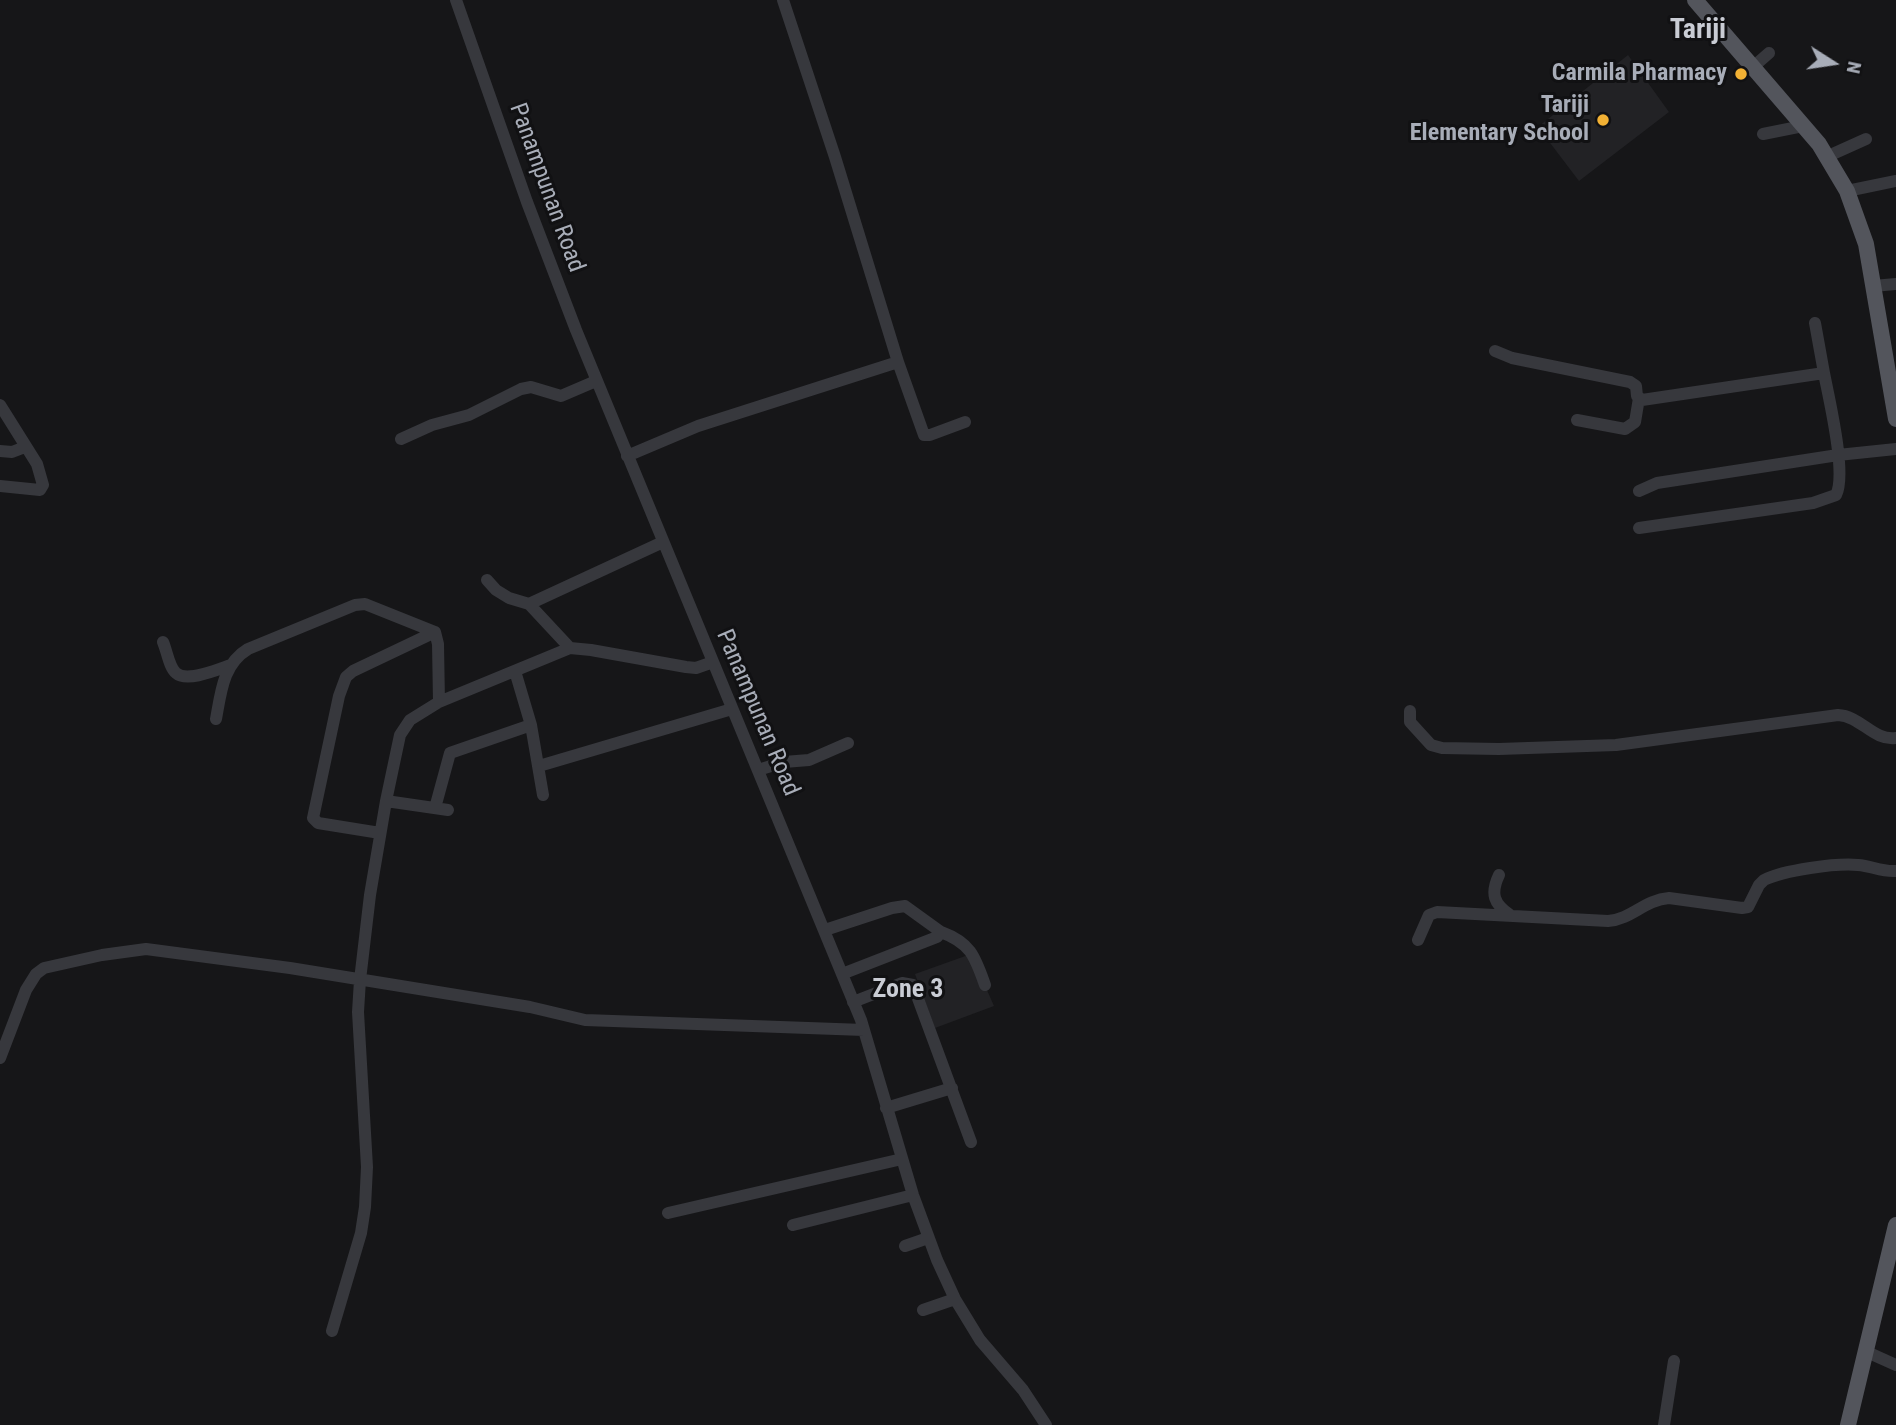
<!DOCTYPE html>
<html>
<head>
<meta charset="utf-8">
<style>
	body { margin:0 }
	#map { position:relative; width:1896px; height:1425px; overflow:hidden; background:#161618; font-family:"Roboto Condensed",sans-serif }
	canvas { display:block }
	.north { position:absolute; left:1798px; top:28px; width:70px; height:70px; -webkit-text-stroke:5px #111113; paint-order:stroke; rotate:102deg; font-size:19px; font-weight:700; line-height:28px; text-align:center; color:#a8adb8 }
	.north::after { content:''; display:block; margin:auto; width:24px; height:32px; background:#a8adb8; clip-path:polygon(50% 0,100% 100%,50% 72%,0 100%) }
</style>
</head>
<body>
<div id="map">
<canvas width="1896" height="1425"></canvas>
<div class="north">N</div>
</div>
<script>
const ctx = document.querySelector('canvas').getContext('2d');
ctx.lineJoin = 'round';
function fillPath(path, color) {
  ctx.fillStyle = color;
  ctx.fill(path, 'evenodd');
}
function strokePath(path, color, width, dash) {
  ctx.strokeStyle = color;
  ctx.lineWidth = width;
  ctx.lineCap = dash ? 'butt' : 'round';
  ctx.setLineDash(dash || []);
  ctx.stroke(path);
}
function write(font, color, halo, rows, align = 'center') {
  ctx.font = font + ' "Roboto Condensed",sans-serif';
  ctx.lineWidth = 6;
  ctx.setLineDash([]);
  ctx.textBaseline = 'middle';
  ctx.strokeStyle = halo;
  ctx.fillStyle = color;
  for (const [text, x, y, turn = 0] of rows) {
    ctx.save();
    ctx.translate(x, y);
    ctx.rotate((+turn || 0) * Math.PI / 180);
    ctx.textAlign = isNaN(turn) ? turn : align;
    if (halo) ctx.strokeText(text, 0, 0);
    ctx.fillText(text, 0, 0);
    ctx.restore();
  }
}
const built = new Path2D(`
	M 1628,55 L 1669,112 L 1579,181 L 1538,127 Z
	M 971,954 L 994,1006 L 935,1028 L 915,974 Z`);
const minor = new Path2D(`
	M 456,0 L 527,202 L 576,330 L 861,1020 L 913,1195 L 937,1260 L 955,1299 L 980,1340 L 1023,1390 L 1046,1425
	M 783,0 L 835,157 L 898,362
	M 1753,67 L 1769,53
	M 1763,134 L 1803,126
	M 1826,157 L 1866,139
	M 1847,191 L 1896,181
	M 1873,286 L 1896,284
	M 1815,323 L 1824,373
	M 1495,351 L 1512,358 L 1630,382 L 1636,386 L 1637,396 L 1642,400 L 1824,373 C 1829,399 1847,474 1836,495 L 1813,503 L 1639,528
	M 0,405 L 37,464 L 43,485 L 40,490 L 0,486
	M 1577,420 L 1625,429 L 1635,422 L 1639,398
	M 401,439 L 432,425 L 469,415 L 521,389 L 531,387 L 561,396 L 596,381
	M 0,451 L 12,452 L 25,447
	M 627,456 L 698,426 L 898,362 L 924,435 L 930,435 L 965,422
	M 1639,491 L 1657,483 L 1838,455 L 1896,449
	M 487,580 L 496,590 L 509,598 L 529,604 L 570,648
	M 529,604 L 663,542
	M 163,642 C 167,651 169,667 176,673 C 187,683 219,669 231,665
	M 1410,711 L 1410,722 L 1431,745 L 1442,748 L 1499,749 L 1616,745 L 1838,715 C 1861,716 1873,741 1896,738
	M 216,719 C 221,692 223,664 248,649 L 355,605 L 365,604 L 435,632 L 438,644 L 439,702
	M 531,725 L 543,795
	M 539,766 L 732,709
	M 758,770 L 784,762 L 809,760 L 848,743
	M 386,801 L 448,810
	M 435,808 L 450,753 L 531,725 L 515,671
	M 380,833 L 318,823 L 313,818 L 339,696 L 346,677 L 353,671 L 435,632
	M 1499,875 C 1490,894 1494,904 1510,915
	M 825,930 L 892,908 L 905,906 L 941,932 L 937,937 L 842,974
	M 941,932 C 971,943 975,957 985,985
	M 1418,940 L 1429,915 L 1437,912 L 1608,921 C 1632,919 1644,900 1669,898 L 1742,908 L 1748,907 L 1759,885 L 1764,880 C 1784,870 1836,863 1858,865 C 1872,866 1881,872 1896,871
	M 853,1002 L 902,983 L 913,985 L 971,1142
	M 0,1058 L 26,990 L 36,974 L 44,968 L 102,955 L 146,949 L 290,968 L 530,1007 L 585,1020 L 864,1030
	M 886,1108 L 952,1088
	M 668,1213 L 902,1159
	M 793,1225 L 913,1195
	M 905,1246 L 928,1238
	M 923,1310 L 955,1299
	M 332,1331 L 361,1233 L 365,1207 L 367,1167 L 358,1012 L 360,980 L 370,895 L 386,801 L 400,735 L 410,720 L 439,702 L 570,648 L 591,650 L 686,667 L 696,668 L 713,662
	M 1867,1352 L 1896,1365
	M 1664,1425 L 1674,1361`);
const major = new Path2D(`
	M 1695,0 L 1819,144 L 1847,191 L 1866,244 L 1896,419
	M 1848,1425 L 1896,1225`);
const markers = [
	[1741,74,7,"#f2b134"],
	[1603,120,7,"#f2b134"]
];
const poiNames = [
	["Carmila Pharmacy",1727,74],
	["Tariji",1589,106],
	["Elementary School",1589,134]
];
const streetNames = [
	["Panampunan Road",546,188,70],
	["Panampunan Road",757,713,67]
];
const neighbourhoodNames = [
	["Zone 3",908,990]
];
const quarterNames = [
	["Tariji",1698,31]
];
fillPath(built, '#222225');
strokePath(minor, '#37383d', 12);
strokePath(major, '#53555c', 16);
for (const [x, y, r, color] of markers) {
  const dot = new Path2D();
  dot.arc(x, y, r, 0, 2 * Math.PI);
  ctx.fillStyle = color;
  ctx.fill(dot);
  strokePath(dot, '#111113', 2.5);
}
write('bold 24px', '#a8adb8', '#111113', poiNames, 'right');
write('24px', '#a8adb8', '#111113', streetNames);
write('bold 26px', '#c9ccd4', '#111113', neighbourhoodNames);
write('bold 28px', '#c9ccd4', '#111113', quarterNames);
</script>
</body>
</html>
